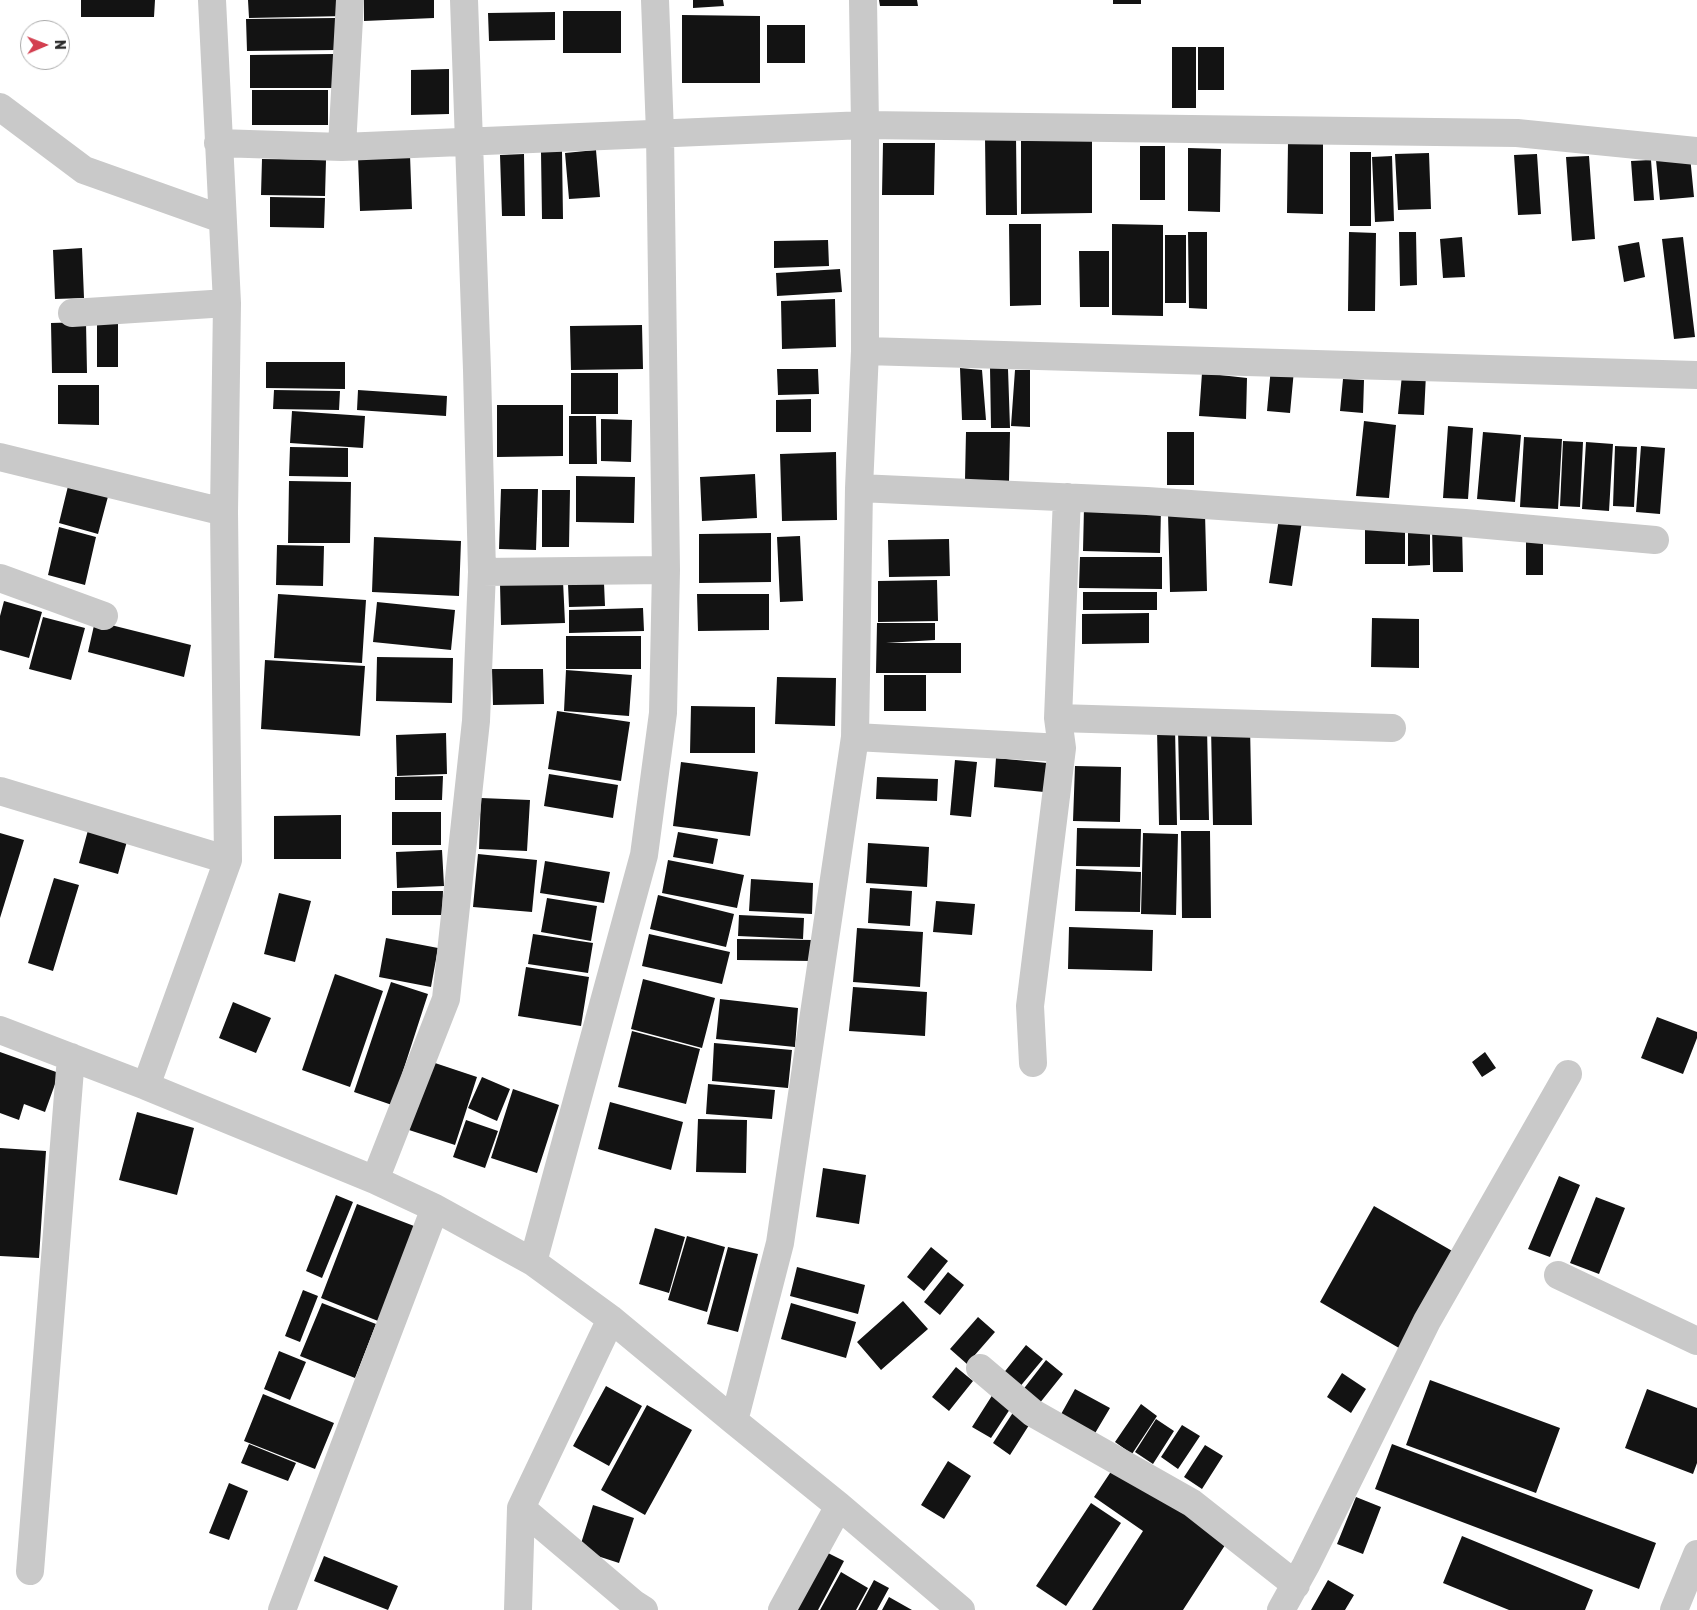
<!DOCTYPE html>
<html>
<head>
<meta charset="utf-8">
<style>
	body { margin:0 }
	#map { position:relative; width:1697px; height:1610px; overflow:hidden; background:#fff; font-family:Rubik,sans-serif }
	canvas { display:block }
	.north { position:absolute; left:20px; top:20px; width:50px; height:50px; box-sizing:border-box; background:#fff; border:1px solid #ababab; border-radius:50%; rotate:89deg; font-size:14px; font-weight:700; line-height:20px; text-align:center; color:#2c2c2c }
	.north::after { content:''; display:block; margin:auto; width:18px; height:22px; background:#d33f50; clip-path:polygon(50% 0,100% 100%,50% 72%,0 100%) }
</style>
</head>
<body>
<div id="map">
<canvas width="1697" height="1610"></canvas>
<div class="north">N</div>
</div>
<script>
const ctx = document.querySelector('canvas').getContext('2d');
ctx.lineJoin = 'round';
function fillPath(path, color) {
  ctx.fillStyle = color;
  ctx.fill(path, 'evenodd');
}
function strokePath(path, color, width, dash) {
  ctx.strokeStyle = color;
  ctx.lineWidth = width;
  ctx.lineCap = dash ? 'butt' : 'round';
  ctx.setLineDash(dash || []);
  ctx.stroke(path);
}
const building = new Path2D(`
	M 81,0 L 155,0 L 154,17 L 81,17 Z
	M 248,0 L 345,0 L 346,16 L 249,18 Z
	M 364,0 L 434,0 L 434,18 L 364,21 Z
	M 693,0 L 723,0 L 724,6 L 693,8 Z
	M 879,0 L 917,0 L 918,6 L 880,6 Z
	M 1113,0 L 1141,0 L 1141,4 L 1113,4 Z
	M 563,11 L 621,11 L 621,53 L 563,53 Z
	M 555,12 L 555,40 L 489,41 L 488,13 Z
	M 682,15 L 760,16 L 760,83 L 682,83 Z
	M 335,18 L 336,50 L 247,51 L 246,19 Z
	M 767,25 L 805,25 L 805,63 L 767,63 Z
	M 1172,47 L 1196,47 L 1196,108 L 1172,108 Z
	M 1198,47 L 1224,47 L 1224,90 L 1198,90 Z
	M 334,54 L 334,88 L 250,88 L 250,55 Z
	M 449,69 L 449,114 L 411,115 L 411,70 Z
	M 252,90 L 328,90 L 328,125 L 252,125 Z
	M 985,137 L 1016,137 L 1017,215 L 986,215 Z
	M 1021,141 L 1092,141 L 1092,213 L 1021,214 Z
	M 1288,142 L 1323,143 L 1323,214 L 1287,213 Z
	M 883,143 L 935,143 L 934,195 L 882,195 Z
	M 1140,146 L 1165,146 L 1165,200 L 1140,200 Z
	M 1188,148 L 1221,149 L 1220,212 L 1188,211 Z
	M 596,150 L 600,197 L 569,199 L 565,153 Z
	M 562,151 L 563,219 L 542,219 L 541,152 Z
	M 1350,152 L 1371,152 L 1371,226 L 1350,226 Z
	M 1429,153 L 1431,209 L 1398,210 L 1395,154 Z
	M 524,154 L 525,216 L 502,216 L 500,155 Z
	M 1537,154 L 1541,214 L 1518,215 L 1514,155 Z
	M 410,155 L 412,209 L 360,211 L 358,157 Z
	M 1392,156 L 1394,221 L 1375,222 L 1372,157 Z
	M 1589,156 L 1595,239 L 1572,241 L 1566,157 Z
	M 1690,156 L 1694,197 L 1660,200 L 1656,160 Z
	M 262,159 L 326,160 L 325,196 L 261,195 Z
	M 1651,160 L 1654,200 L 1634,201 L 1631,161 Z
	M 270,197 L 325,198 L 324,228 L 270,227 Z
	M 1009,224 L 1041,224 L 1041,305 L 1010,306 Z
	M 1112,224 L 1163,225 L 1163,316 L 1112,315 Z
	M 1188,232 L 1207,232 L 1207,309 L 1189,308 Z
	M 1349,232 L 1376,233 L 1375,311 L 1348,311 Z
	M 1399,232 L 1416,232 L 1417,285 L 1400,286 Z
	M 1165,235 L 1186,235 L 1186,303 L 1165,303 Z
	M 1462,237 L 1465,277 L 1443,278 L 1440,239 Z
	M 1683,237 L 1695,337 L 1674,339 L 1662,239 Z
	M 828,240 L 829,266 L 774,268 L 774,241 Z
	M 1639,242 L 1645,277 L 1624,282 L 1618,246 Z
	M 82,248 L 84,298 L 55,299 L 53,250 Z
	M 1079,251 L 1109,251 L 1109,307 L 1080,307 Z
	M 840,269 L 842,292 L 777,296 L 776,273 Z
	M 835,299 L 836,347 L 782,349 L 781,301 Z
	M 97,315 L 118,316 L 118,367 L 97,367 Z
	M 86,322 L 87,373 L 52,373 L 51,323 Z
	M 642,325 L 643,369 L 571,370 L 570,326 Z
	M 266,362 L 345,362 L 345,389 L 266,388 Z
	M 990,367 L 1008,369 L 1010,428 L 991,428 Z
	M 1271,367 L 1294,370 L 1290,413 L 1267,411 Z
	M 960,368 L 982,370 L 986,420 L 962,420 Z
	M 777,369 L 818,369 L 819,394 L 778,395 Z
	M 1015,370 L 1030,370 L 1030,427 L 1011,426 Z
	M 571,373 L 618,373 L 618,414 L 571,414 Z
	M 1202,373 L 1247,378 L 1246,419 L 1199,416 Z
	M 1426,374 L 1424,415 L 1398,414 L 1402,375 Z
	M 1343,379 L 1364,380 L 1363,413 L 1340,411 Z
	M 58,385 L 99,385 L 99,425 L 58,424 Z
	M 274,390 L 340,391 L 339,410 L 273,409 Z
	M 358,390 L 447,396 L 446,416 L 357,410 Z
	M 811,399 L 811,432 L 776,432 L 776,400 Z
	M 497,405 L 563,405 L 563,456 L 497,457 Z
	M 292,411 L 365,416 L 363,448 L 290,443 Z
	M 569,416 L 596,416 L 597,464 L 569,464 Z
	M 601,419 L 632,420 L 631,462 L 601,461 Z
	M 1364,421 L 1396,425 L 1389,498 L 1356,496 Z
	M 1448,426 L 1473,428 L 1468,499 L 1443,498 Z
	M 966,432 L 1010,432 L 1009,481 L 965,480 Z
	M 1167,432 L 1194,432 L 1194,485 L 1167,485 Z
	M 1483,432 L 1521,435 L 1515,502 L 1477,499 Z
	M 1524,437 L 1562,439 L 1558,509 L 1520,507 Z
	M 1563,441 L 1583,442 L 1580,507 L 1560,506 Z
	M 1586,442 L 1613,444 L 1609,511 L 1582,509 Z
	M 1615,446 L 1637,447 L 1634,507 L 1613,506 Z
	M 1641,446 L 1665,448 L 1660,514 L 1636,512 Z
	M 290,447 L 348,448 L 348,477 L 289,476 Z
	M 836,452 L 837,520 L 782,521 L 780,454 Z
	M 755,474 L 757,518 L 702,521 L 700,477 Z
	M 576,476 L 635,477 L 634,523 L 576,522 Z
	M 70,478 L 110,489 L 98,534 L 59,523 Z
	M 289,481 L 351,482 L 350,543 L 288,543 Z
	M 501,489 L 538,489 L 536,550 L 499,549 Z
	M 542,490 L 570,490 L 569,547 L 542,547 Z
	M 1084,507 L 1161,509 L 1160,553 L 1083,551 Z
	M 1168,513 L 1205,513 L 1207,591 L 1170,592 Z
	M 1279,518 L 1302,521 L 1292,586 L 1269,583 Z
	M 1365,522 L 1405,522 L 1405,564 L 1365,564 Z
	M 1408,523 L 1430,523 L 1430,565 L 1408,566 Z
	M 1462,525 L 1463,572 L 1433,572 L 1432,526 Z
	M 59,527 L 96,537 L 85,585 L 48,575 Z
	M 771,533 L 771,582 L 699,583 L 699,534 Z
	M 1526,535 L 1543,535 L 1543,575 L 1526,575 Z
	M 800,536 L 803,601 L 780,602 L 777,537 Z
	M 374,537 L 461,541 L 459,596 L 372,592 Z
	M 949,539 L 950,576 L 889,577 L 888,540 Z
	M 277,545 L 324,546 L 323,586 L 276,585 Z
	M 1080,557 L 1162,557 L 1162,589 L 1079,588 Z
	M 937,580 L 938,621 L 878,622 L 878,581 Z
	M 563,581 L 565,623 L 501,625 L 500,584 Z
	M 604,583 L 605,606 L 569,607 L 568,584 Z
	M 1083,592 L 1157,592 L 1157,610 L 1083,610 Z
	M 278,594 L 366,600 L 362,663 L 274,658 Z
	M 697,594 L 769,594 L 769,630 L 698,631 Z
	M 4,601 L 42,612 L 29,658 L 0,650 L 0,616 Z
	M 377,602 L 455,610 L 451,650 L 373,642 Z
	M 643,608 L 644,631 L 569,633 L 569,610 Z
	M 1149,613 L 1149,643 L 1082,644 L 1082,614 Z
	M 43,617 L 85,628 L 71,680 L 29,669 Z
	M 1372,618 L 1419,619 L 1419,668 L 1371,667 Z
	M 95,621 L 191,645 L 184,677 L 88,652 Z
	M 877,623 L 935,623 L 935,640 L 886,643 L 961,643 L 961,673 L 876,673 Z
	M 566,636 L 641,636 L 641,669 L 566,669 Z
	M 377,657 L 453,658 L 452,703 L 376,701 Z
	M 265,660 L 365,666 L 360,736 L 261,729 Z
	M 492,669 L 543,669 L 544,704 L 493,705 Z
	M 566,670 L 632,675 L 629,716 L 564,711 Z
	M 884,675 L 926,675 L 926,711 L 884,711 Z
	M 777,677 L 836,678 L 835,726 L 775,724 Z
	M 691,706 L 755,707 L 755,753 L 690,753 Z
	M 557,711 L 630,722 L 621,781 L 548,769 Z
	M 1250,726 L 1252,825 L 1213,825 L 1211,727 Z
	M 1175,728 L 1177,825 L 1159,825 L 1157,729 Z
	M 1178,728 L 1207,728 L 1209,820 L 1180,820 Z
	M 446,733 L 447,774 L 397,776 L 396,735 Z
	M 996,758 L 1047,763 L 1044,792 L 994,787 Z
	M 955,760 L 977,762 L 971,817 L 950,815 Z
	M 681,762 L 758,772 L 750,836 L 673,826 Z
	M 1075,766 L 1121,767 L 1120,822 L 1073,821 Z
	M 549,774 L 618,785 L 613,818 L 544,806 Z
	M 443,776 L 442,800 L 395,800 L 395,777 Z
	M 877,777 L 938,779 L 937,801 L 876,799 Z
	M 481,798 L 530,800 L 527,851 L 479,849 Z
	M 392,812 L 441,812 L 441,845 L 392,845 Z
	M 341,815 L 341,859 L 274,859 L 274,816 Z
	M 90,823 L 129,834 L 118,874 L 79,863 Z
	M 1077,828 L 1141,829 L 1140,867 L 1076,866 Z
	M 1181,831 L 1210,831 L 1211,918 L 1182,918 Z
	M 678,832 L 718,839 L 713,864 L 673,857 Z
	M 0,833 L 24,840 L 0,918 Z
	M 1143,833 L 1178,834 L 1176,915 L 1141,914 Z
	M 868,843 L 929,847 L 927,887 L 866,883 Z
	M 442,850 L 444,886 L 397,888 L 396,852 Z
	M 478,854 L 537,860 L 532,912 L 473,907 Z
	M 668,860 L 744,875 L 737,908 L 662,893 Z
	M 545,861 L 610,872 L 604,903 L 540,893 Z
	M 1076,869 L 1141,872 L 1140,912 L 1075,911 Z
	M 54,878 L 79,885 L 53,971 L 28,963 Z
	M 751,879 L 813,883 L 812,914 L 749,911 Z
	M 870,888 L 912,891 L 910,926 L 868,923 Z
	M 392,891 L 443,891 L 442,915 L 392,915 Z
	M 279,893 L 311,901 L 295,962 L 264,954 Z
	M 658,895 L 734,914 L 726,947 L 650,929 Z
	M 547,898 L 597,906 L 591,941 L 541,932 Z
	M 936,901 L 975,904 L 972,935 L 933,932 Z
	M 739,915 L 804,918 L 803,939 L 738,936 Z
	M 1069,927 L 1153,930 L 1152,971 L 1068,969 Z
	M 857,928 L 923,932 L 920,987 L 853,982 Z
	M 533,934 L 593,943 L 588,973 L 528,964 Z
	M 649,934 L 730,952 L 722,984 L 642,966 Z
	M 386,938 L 438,948 L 431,987 L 379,977 Z
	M 737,939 L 813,940 L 812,961 L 737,960 Z
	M 526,967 L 589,977 L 581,1026 L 518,1016 Z
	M 335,974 L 383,991 L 350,1087 L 302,1070 Z
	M 643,979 L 715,998 L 702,1048 L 631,1029 Z
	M 391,982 L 428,994 L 392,1105 L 354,1092 Z
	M 853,987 L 927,992 L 925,1036 L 849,1031 Z
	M 720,999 L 798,1008 L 795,1047 L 716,1039 Z
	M 233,1002 L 271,1018 L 256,1053 L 219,1038 Z
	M 1657,1017 L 1697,1032 L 1697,1038 L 1683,1074 L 1641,1058 Z
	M 632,1031 L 700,1049 L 686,1104 L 618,1087 Z
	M 714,1043 L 792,1050 L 788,1088 L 712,1081 Z
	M 0,1052 L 59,1073 L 45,1112 L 24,1104 L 19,1120 L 0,1113 Z
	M 1485,1052 L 1496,1068 L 1482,1077 L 1472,1062 Z
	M 432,1062 L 477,1077 L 455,1145 L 409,1130 Z
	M 482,1077 L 510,1089 L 497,1121 L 468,1108 Z
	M 708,1084 L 775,1090 L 772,1119 L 706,1114 Z
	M 513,1089 L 559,1105 L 537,1173 L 491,1158 Z
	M 610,1102 L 683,1122 L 671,1170 L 598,1149 Z
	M 137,1112 L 194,1128 L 177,1195 L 119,1180 Z
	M 698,1119 L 747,1120 L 746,1173 L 696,1172 Z
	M 466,1120 L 498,1131 L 485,1168 L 453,1157 Z
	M 0,1148 L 46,1151 L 39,1258 L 0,1256 Z
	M 823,1168 L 866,1175 L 859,1224 L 816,1217 Z
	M 1559,1176 L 1580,1185 L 1550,1257 L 1528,1249 Z
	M 336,1195 L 353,1202 L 322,1278 L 306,1271 Z
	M 1596,1197 L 1625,1208 L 1599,1274 L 1570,1263 Z
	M 357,1204 L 414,1226 L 378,1321 L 321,1298 Z
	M 1374,1206 L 1454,1252 L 1399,1348 L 1320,1302 Z
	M 655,1228 L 685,1237 L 669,1293 L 639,1284 Z
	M 687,1236 L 725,1247 L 707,1312 L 668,1300 Z
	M 728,1247 L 758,1254 L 738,1332 L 707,1324 Z
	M 931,1247 L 948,1261 L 924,1291 L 907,1277 Z
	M 797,1267 L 865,1285 L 858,1314 L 790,1296 Z
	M 948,1272 L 964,1285 L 940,1315 L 924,1302 Z
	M 303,1290 L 318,1296 L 300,1342 L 285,1336 Z
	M 903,1301 L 928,1329 L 881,1370 L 857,1342 Z
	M 322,1303 L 376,1324 L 355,1378 L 300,1356 Z
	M 791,1303 L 856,1322 L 846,1358 L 781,1339 Z
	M 978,1317 L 995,1332 L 967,1364 L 950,1349 Z
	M 1026,1345 L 1043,1359 L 1018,1389 L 1002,1375 Z
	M 279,1351 L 306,1362 L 290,1400 L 264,1389 Z
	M 1046,1360 L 1063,1374 L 1039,1404 L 1022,1391 Z
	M 956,1367 L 973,1381 L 949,1411 L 932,1397 Z
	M 1342,1373 L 1366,1389 L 1351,1413 L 1327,1397 Z
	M 1430,1380 L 1560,1428 L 1536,1493 L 1406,1445 Z
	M 606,1386 L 642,1406 L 609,1466 L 573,1446 Z
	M 1075,1389 L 1110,1408 L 1094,1435 L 1060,1416 Z
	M 1647,1389 L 1697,1408 L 1697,1463 L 1693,1474 L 1625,1448 Z
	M 263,1394 L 334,1423 L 315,1469 L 244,1441 Z
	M 993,1394 L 1012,1406 L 991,1438 L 972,1427 Z
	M 1141,1404 L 1157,1416 L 1132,1454 L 1115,1442 Z
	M 647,1405 L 692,1430 L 645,1515 L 601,1490 Z
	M 1014,1411 L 1031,1422 L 1010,1455 L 993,1443 Z
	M 1156,1419 L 1174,1431 L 1153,1464 L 1135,1452 Z
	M 1182,1425 L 1200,1436 L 1178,1469 L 1161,1457 Z
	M 249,1444 L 296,1463 L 288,1481 L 241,1463 Z
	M 1392,1444 L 1656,1543 L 1639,1589 L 1375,1489 Z
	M 1205,1445 L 1223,1456 L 1202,1489 L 1184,1477 Z
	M 948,1461 L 971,1476 L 944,1519 L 921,1505 Z
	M 1116,1464 L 1229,1539 L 1183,1610 L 1092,1610 L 1143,1531 L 1094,1497 Z
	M 229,1483 L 248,1491 L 229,1540 L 209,1533 Z
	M 1356,1497 L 1381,1507 L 1363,1554 L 1337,1544 Z
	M 1091,1503 L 1121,1523 L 1066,1606 L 1036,1586 Z
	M 593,1505 L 634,1518 L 619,1563 L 579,1550 Z
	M 1462,1536 L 1593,1590 L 1585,1610 L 1509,1610 L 1443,1583 Z
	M 824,1551 L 844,1561 L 818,1610 L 792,1610 Z
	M 324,1556 L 398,1586 L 388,1610 L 314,1581 Z
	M 841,1572 L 868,1588 L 856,1610 L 820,1610 Z
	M 874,1580 L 889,1588 L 877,1610 L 858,1610 Z
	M 1328,1580 L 1354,1595 L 1345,1610 L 1311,1610 Z
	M 889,1597 L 912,1610 L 882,1610 Z`);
const minor = new Path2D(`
	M 0,107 L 84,170 L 222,219
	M 218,143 L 342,147 L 865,125 L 1517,133 L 1697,151
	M 342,147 L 350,0
	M 72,313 L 227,303
	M 865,351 L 1697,375
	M 0,457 L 224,512
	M 859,488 L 1147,501 L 1465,523 L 1655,540
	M 482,572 L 666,570
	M 0,578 L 104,616
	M 1058,718 L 1392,728
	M 855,737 L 1062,748
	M 0,791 L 228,860
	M 0,1030 L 146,1086 L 375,1180 L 435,1208 L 533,1262 L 611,1319 L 734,1421 L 839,1506 L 961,1610
	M 1033,1063 L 1030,1006 L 1062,748 L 1058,718 L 1067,497
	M 146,1086 L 228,860 L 224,512 L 227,303 L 212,0
	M 375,1180 L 446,999 L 476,721 L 482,572 L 477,370 L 464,0
	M 533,1262 L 644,855 L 663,713 L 666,570 L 660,133 L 655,0
	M 1558,1275 L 1697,1341
	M 980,1368 L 1033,1413 L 1192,1503 L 1296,1585
	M 734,1421 L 780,1243 L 855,737 L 859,488 L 865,351 L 865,125 L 863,0
	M 521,1508 L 633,1603 L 644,1610
	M 30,1571 L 71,1057
	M 282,1610 L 435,1208
	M 518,1610 L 521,1508 L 611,1319
	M 782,1610 L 839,1506
	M 1281,1610 L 1306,1565 L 1427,1321 L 1568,1074
	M 1674,1610 L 1697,1554`);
fillPath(building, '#131313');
strokePath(minor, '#c9c9c9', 28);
</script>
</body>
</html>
